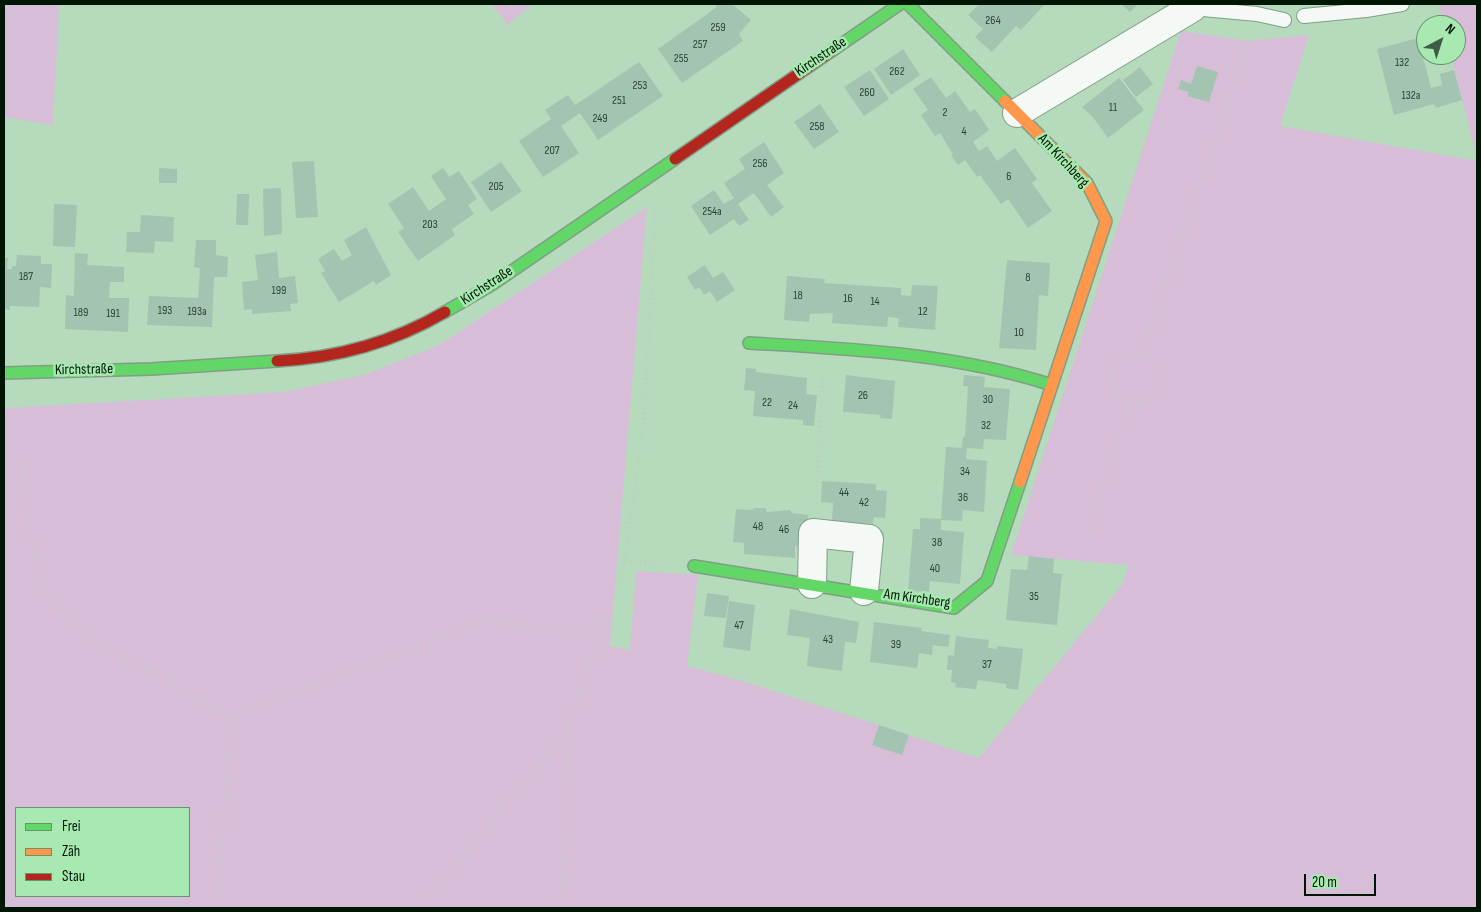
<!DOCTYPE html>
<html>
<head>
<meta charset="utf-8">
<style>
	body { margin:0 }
	#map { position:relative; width:1481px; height:912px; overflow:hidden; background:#b6dabc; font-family:"Sofia Sans Condensed",sans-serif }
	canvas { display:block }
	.frame { position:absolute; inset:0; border:5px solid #001604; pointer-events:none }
	.legend { position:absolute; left:15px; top:807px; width:175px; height:90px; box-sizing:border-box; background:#a7e9b1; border:1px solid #64956c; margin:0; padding:6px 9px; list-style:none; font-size:15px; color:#001604 }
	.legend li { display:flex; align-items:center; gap:10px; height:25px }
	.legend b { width:25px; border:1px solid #64956c }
	.north { position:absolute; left:1416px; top:15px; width:50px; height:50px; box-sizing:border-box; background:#a7e9b1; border:1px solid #64956c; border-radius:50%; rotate:40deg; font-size:14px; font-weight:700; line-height:20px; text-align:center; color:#001604 }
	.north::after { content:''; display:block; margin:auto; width:18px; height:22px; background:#405b44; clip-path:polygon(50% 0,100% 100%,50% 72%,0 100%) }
	.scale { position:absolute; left:1304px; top:874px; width:72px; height:22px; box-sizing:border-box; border:2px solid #001604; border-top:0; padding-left:6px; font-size:15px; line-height:18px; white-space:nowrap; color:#001604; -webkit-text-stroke:4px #a7e9b1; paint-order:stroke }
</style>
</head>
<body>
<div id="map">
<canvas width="1481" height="912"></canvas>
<div class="frame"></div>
<ul class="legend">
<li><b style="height:6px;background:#63d668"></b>Frei</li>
<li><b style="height:6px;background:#ff974d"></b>Zäh</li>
<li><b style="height:6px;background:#b3261e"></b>Stau</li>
</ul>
<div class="north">N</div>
<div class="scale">20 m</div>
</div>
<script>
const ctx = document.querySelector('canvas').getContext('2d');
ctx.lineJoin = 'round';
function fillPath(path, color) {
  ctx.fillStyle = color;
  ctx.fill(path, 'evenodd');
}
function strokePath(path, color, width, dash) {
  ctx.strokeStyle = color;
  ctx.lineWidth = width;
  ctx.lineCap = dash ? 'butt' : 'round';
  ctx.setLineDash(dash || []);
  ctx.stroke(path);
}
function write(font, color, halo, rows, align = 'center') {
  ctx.font = font + ' "Sofia Sans Condensed",sans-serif';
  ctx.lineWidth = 5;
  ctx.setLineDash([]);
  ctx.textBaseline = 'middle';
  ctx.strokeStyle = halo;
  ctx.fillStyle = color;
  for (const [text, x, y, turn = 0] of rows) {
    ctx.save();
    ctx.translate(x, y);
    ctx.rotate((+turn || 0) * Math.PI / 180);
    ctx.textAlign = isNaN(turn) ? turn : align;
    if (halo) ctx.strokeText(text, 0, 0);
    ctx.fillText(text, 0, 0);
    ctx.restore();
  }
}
const green = new Path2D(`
	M 4,4 L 59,4 L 53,125 L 4,117 Z
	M 492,4 L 532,4 L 508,25 Z
	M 1438,4 L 1477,4 L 1477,159 L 1451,55 L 1456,55 L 1456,25 L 1444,25 Z
	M 1181,31 L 1248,41 L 1309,35 L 1280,126 L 1477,161 L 1477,908 L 4,908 L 4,411 L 7,408 L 285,392 L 367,374 L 439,345 L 647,207 L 610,646 L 630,650 L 636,571 L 698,575 L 687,666 L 746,682 L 979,758 L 1122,585 L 1129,565 L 1011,555 ZM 16,808 L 189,808 L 189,896 L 16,896 Z`);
const building = new Path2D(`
	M 714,4 L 732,4 L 751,20 L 739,34 L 743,41 L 682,83 L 658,49 L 717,7 Z
	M 979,4 L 1045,4 L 1021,30 L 1016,26 L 992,52 L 975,37 L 983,29 L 968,15 Z
	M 1121,4 L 1138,4 L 1130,12 Z
	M 1418,38 L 1431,88 L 1442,85 L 1440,74 L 1454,70 L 1462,100 L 1436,108 L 1434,104 L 1394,115 L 1377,49 Z
	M 903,49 L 920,75 L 891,95 L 874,69 Z
	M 639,62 L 663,96 L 598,140 L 580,113 L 561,126 L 579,153 L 543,177 L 519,141 L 551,119 L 545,110 L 568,95 L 575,105 Z
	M 1197,66 L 1218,72 L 1209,102 L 1187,96 L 1189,92 L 1178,89 L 1181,80 L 1191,84 Z
	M 1140,67 L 1153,84 L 1136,97 L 1123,80 Z
	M 870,70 L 889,99 L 864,116 L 844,87 Z
	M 931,77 L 946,98 L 955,91 L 970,112 L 975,109 L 989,130 L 973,142 L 979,151 L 987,146 L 997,161 L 1015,148 L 1037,179 L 1032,183 L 1052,211 L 1028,228 L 1008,199 L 1001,204 L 980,175 L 977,177 L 965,160 L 958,165 L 951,155 L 953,154 L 940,133 L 935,136 L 921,115 L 928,110 L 913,89 Z
	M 1119,78 L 1144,110 L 1108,138 L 1092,116 L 1082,107 Z
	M 820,104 L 839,132 L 814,149 L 794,122 Z
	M 764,142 L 784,173 L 767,185 L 784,207 L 771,217 L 754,193 L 738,204 L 749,220 L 739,226 L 734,219 L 710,235 L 691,206 L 714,190 L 724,204 L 734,198 L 724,183 L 745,169 L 739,159 Z
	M 314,161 L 318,217 L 296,218 L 292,162 Z
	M 501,162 L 522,191 L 491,212 L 471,182 Z
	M 159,168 L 177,169 L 177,183 L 159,183 Z
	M 443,168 L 449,177 L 459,171 L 477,199 L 468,205 L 474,214 L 452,229 L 455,235 L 418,261 L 398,232 L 404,228 L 388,204 L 413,187 L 429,211 L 446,199 L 431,176 Z
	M 281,188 L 282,234 L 264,236 L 263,189 Z
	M 237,194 L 249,194 L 248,225 L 236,225 Z
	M 54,204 L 77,205 L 75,247 L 53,246 Z
	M 141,215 L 174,217 L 173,242 L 155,241 L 154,253 L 126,252 L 127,232 L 140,232 Z
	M 366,227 L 391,275 L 376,285 L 374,281 L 339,302 L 321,273 L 325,271 L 318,259 L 334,249 L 342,261 L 352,255 L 344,240 Z
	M 196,240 L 216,240 L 216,255 L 228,257 L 227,277 L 214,277 L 212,327 L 147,325 L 149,296 L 198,298 L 200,268 L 194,267 Z
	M 277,252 L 279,278 L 295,276 L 298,303 L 290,304 L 291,311 L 252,314 L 252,309 L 244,310 L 242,282 L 258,280 L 255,255 Z
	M 75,253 L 88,254 L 87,265 L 124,267 L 124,282 L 110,282 L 109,298 L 129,298 L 128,332 L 65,329 L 66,295 L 74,296 Z
	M 17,255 L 41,256 L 41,264 L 52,264 L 51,288 L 40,287 L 39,307 L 10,306 L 10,310 L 4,309 L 4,258 L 8,258 L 7,269 L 12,269 L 12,266 L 16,266 Z
	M 1007,260 L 1050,263 L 1048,296 L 1039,295 L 1036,350 L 999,348 Z
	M 705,265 L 713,278 L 723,272 L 735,290 L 717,302 L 710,291 L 704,295 L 699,287 L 695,290 L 687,277 Z
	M 787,276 L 825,279 L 824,283 L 901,288 L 901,295 L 911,296 L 912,285 L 938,286 L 935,329 L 937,330 L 898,327 L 899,318 L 888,317 L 887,327 L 832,323 L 833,313 L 810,314 L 809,322 L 784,320 Z
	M 746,368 L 756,369 L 756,372 L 807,378 L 806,394 L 817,395 L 814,426 L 803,425 L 803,420 L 753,416 L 755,391 L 744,390 Z
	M 846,375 L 895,381 L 892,419 L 880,418 L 881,415 L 843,412 Z
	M 964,375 L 985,377 L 984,387 L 1010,389 L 1006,440 L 984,439 L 983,449 L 967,448 L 966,459 L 987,461 L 984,512 L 963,510 L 962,521 L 941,520 L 941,530 L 964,532 L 960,584 L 930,581 L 929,592 L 908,591 L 913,529 L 920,529 L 920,518 L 941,519 L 946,447 L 962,448 L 963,437 L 965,437 L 968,386 L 963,386 Z
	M 822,481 L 876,484 L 876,490 L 887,491 L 885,518 L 874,517 L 873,524 L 832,521 L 833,503 L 821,502 Z
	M 755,508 L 765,508 L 767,512 L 790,510 L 792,513 L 808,515 L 806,547 L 795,546 L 795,558 L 744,554 L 744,543 L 733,542 L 736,509 L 752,510 Z
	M 1029,556 L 1054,559 L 1053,573 L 1062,574 L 1057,625 L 1006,620 L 1011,569 L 1027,570 Z
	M 707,593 L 729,596 L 726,618 L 704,616 Z
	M 729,601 L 755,605 L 750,651 L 723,647 Z
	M 790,609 L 859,622 L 856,643 L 845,642 L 842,671 L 807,666 L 810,638 L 787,635 Z
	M 874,622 L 922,628 L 921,631 L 950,635 L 948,647 L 933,645 L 932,655 L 919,653 L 917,668 L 870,662 Z
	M 956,636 L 989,640 L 988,648 L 997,649 L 997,646 L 1023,649 L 1018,690 L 1006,688 L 1006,684 L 978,680 L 976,689 L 955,687 L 956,683 L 951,682 L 952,670 L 947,670 L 948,655 L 954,656 Z
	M 879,725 L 909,735 L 902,755 L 872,745 Z`);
const path = new Path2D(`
	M1110 378a25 25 0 1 1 50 0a25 25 0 1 1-50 0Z
	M 1143,353 L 1251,32
	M 4,452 L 22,466 L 38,587 L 86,637 L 230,717
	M 815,507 L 823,373
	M 1089,535 L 1128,402
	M 625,561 L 669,564
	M 218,908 L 230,717 L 486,621 L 600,635
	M 421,908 L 568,729
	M 559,908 L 566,832 L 568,728 L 625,561 L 644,420 L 656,204`);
const lane = new Path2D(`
	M 1192,8 L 1257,14 L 1284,20
	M 1304,16 L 1366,10 L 1402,4`);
const street = new Path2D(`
	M 1017,113 L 1192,8
	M 812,584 L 813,533 L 869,539 L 864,591`);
const fast = new Path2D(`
	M 908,4 L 1005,101
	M 833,50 L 900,4
	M 445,312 L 493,284 L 675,159
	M 749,343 C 852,349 953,353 1052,385
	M 4,373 L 151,369 L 277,361
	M 694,566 L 954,608 L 987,581 L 1020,482`);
const slow = new Path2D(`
	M 1005,101 L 1087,183 L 1106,221 L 1020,482`);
const jam = new Path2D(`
	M 675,159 L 833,50
	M 277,361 C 337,358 392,343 445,312`);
const numberNames = [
	["264",993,21],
	["259",718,28],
	["257",700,45],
	["255",681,59],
	["132",1402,63],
	["262",897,72],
	["253",640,86],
	["260",867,93],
	["132a",1411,96],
	["251",619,101],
	["11",1113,108],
	["2",945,113],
	["249",600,119],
	["258",817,127],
	["4",964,132],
	["207",552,151],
	["256",760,164],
	["6",1009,177],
	["205",496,187],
	["254a",712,212],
	["203",430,225],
	["187",26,277],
	["8",1028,278],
	["199",279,291],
	["18",798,296],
	["16",848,299],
	["14",875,302],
	["193",165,311],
	["193a",197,312],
	["12",923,312],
	["189",81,313],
	["191",113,314],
	["10",1019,333],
	["26",863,396],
	["30",988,400],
	["22",767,403],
	["24",793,406],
	["32",986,426],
	["34",965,472],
	["44",844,493],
	["36",963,498],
	["42",864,503],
	["48",758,527],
	["46",784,530],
	["38",937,543],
	["40",935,569],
	["35",1034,597],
	["47",739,626],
	["43",828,640],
	["39",896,645],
	["37",987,665]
];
const streetNames = [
	["Kirchstraße",821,57,-34],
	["Am Kirchberg",1063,161,47],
	["Kirchstraße",487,286,-33],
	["Kirchstraße",84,370,-1],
	["Am Kirchberg",917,599,8]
];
fillPath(green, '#d8bdd9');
fillPath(building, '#a3c4b0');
strokePath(lane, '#819e86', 16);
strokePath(street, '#819e86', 30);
strokePath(fast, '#819e86', 14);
strokePath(slow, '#819e86', 14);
strokePath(jam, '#819e86', 14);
strokePath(path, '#c0cbc2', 3, [1, 4]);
strokePath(lane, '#f4f9f5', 14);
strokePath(street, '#f4f9f5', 28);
strokePath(fast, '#63d668', 11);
strokePath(slow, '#ff974d', 11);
strokePath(jam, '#b3261e', 11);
write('12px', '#2a4230', null, numberNames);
write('15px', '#001604', '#a7e9b1', streetNames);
</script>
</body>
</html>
